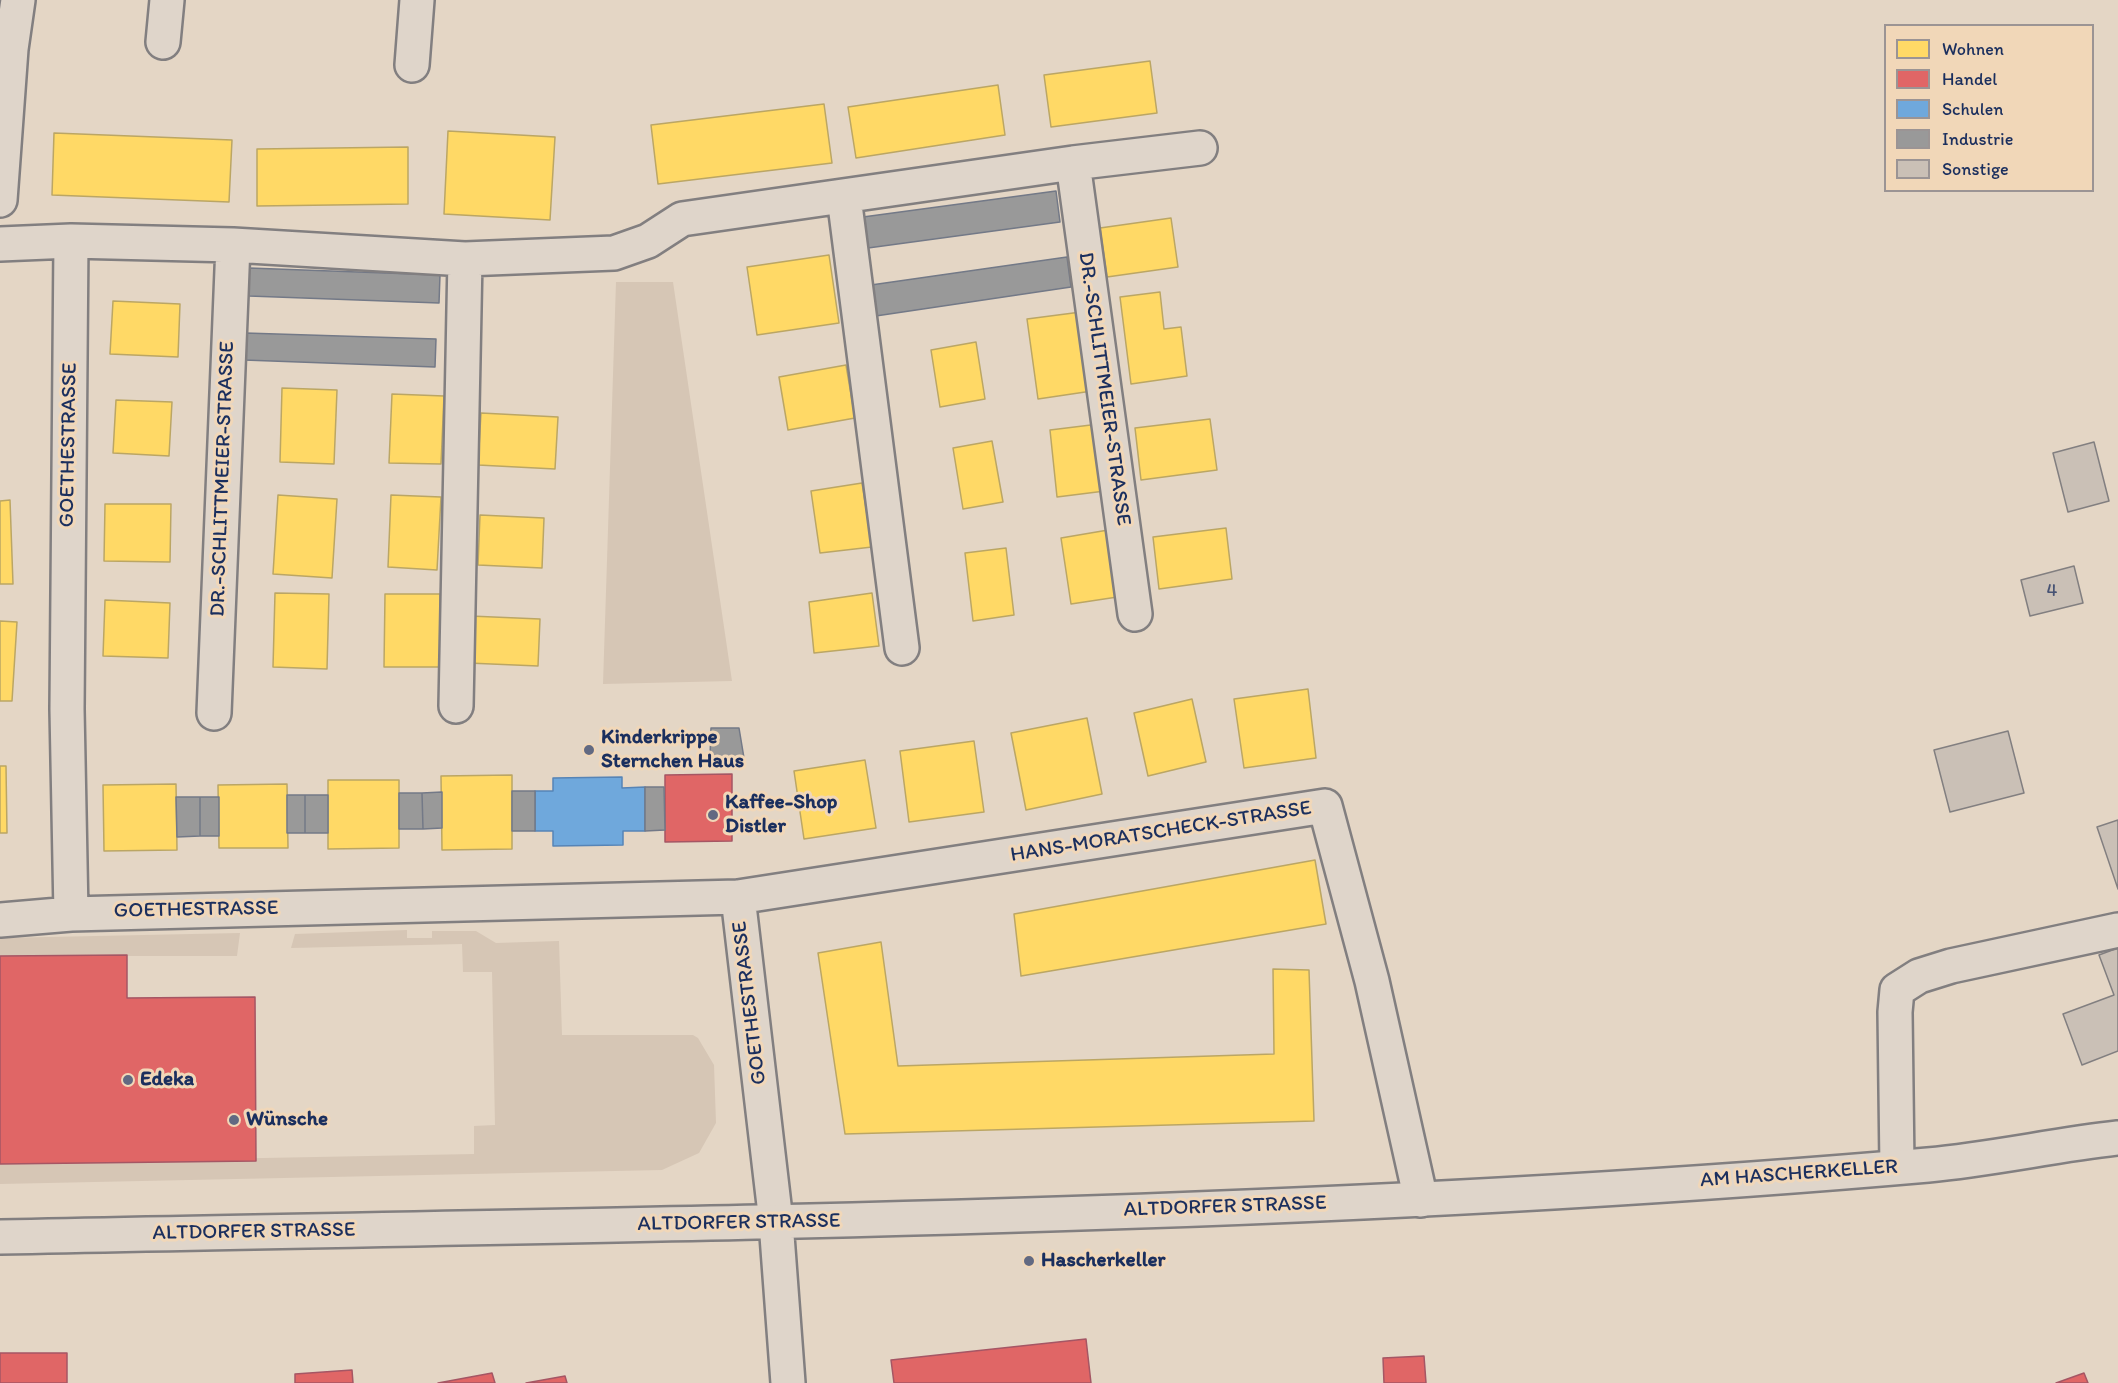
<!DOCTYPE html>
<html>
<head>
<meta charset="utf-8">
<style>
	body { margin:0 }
	#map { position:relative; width:2118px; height:1383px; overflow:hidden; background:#e4d6c5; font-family:Itim,sans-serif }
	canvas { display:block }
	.legend { position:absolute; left:1884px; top:24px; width:210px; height:168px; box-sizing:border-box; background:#f1d7b8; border:2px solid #9b9494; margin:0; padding:8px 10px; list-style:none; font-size:18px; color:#1b2f5e }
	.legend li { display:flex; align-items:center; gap:12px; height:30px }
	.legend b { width:30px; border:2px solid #9b9494 }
</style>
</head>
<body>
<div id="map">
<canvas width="2118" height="1383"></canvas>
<ul class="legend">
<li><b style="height:16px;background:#ffd966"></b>Wohnen</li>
<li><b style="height:16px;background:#e06666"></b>Handel</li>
<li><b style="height:16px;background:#6fa8dc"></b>Schulen</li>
<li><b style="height:16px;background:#999"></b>Industrie</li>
<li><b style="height:16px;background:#cac0b6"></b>Sonstige</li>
</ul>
</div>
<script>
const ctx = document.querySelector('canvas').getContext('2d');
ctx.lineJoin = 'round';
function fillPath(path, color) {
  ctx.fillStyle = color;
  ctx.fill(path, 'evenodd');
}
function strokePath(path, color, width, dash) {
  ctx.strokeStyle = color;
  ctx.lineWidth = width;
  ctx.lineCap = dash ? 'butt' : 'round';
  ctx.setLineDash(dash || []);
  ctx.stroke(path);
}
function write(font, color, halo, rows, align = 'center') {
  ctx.font = font + ' Itim,sans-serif';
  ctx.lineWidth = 6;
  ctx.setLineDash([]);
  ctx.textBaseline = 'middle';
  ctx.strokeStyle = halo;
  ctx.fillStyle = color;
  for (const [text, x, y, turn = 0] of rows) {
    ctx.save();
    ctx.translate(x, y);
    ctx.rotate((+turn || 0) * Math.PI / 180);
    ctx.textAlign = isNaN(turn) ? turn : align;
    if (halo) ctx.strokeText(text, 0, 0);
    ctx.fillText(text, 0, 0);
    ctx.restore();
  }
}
const green = new Path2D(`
	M 616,282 L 673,282 L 732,681 L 603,684 Z
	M 407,930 L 407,938 L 432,938 L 432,931 L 476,931 L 496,943 L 559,941 L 562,1035 L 693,1035 L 698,1038 L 714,1065 L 716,1123 L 699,1153 L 662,1170 L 0,1184 L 0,1163 L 474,1154 L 474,1126 L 495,1125 L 492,972 L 463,972 L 462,944 L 291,948 L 295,934 Z
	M 240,933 L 237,956 L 0,956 L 0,938 Z`);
const homes = new Path2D(`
	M 1150,61 L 1157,113 L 1051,127 L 1044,75 Z
	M 998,85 L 1005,135 L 856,158 L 848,107 Z
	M 824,104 L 832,163 L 658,184 L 651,125 Z
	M 448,131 L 555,137 L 550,220 L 444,214 Z
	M 54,133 L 232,140 L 229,202 L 52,195 Z
	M 408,147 L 408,204 L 257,206 L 257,149 Z
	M 1171,218 L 1178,267 L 1107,277 L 1100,228 Z
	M 829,255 L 839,323 L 757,335 L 747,267 Z
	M 1160,292 L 1164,329 L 1181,327 L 1187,376 L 1131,384 L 1120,297 Z
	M 113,301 L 180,304 L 178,357 L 110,354 Z
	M 1081,312 L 1092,391 L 1038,399 L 1027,319 Z
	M 976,342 L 985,399 L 940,407 L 931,350 Z
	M 846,365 L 855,418 L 788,430 L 779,377 Z
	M 282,388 L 337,390 L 334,464 L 280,462 Z
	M 392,394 L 444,396 L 441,464 L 389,463 Z
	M 116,400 L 172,402 L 169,456 L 113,453 Z
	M 481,413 L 558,417 L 555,469 L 478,465 Z
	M 1210,419 L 1217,470 L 1141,480 L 1135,428 Z
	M 1099,424 L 1105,491 L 1057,497 L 1050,430 Z
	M 992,441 L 1003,502 L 963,509 L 953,448 Z
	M 862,483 L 872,547 L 820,553 L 811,491 Z
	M 278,495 L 337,499 L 332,578 L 273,574 Z
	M 391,495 L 441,497 L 437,570 L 388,567 Z
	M 10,500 L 13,584 L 0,584 L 0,501 Z
	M 105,504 L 171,504 L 170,562 L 104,561 Z
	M 480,515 L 544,518 L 542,568 L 478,565 Z
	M 1226,528 L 1232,579 L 1159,589 L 1153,537 Z
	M 1114,529 L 1124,596 L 1071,604 L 1061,538 Z
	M 1006,548 L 1014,615 L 973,621 L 965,553 Z
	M 275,593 L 329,594 L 327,669 L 273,667 Z
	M 872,593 L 879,646 L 814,653 L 809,602 Z
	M 385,594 L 440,594 L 440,667 L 384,667 Z
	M 105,600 L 170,603 L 168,658 L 103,656 Z
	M 470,616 L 540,619 L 538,666 L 468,663 Z
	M 0,621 L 17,622 L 12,701 L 0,701 Z
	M 1308,689 L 1316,758 L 1244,768 L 1234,699 Z
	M 1192,699 L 1206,762 L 1148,776 L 1134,713 Z
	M 1087,718 L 1102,794 L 1026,810 L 1011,733 Z
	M 974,741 L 984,812 L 909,822 L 900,751 Z
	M 865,760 L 876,828 L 804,839 L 794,771 Z
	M 0,766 L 6,766 L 7,833 L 0,833 Z
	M 512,775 L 512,849 L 442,850 L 441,776 Z
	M 328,780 L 399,780 L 399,848 L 328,849 Z
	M 176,784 L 177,850 L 104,851 L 103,785 Z
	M 287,784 L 288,848 L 219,848 L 218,785 Z
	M 1315,860 L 1326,924 L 1021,976 L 1014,914 Z
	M 881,942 L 898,1066 L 1274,1054 L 1273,969 L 1309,970 L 1314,1121 L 845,1134 L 818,953 Z`);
const shops = new Path2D(`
	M 732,774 L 732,841 L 665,842 L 665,775 Z
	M 127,955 L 127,998 L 255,997 L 256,1161 L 0,1164 L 0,956 Z
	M 1086,1339 L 1091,1383 L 894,1383 L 891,1360 Z
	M 0,1353 L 67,1353 L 67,1383 L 0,1383 Z
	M 1424,1356 L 1426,1383 L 1384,1383 L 1383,1358 Z
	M 352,1370 L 353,1383 L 295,1383 L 295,1374 Z
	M 492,1373 L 495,1383 L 438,1383 Z
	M 2084,1373 L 2088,1383 L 2056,1383 Z
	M 565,1376 L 567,1383 L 526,1383 Z`);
const schools = new Path2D(`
	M 622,777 L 622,788 L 645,787 L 645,831 L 623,831 L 623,845 L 553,846 L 553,831 L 535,831 L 535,791 L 553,791 L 553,778 Z`);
const industry = new Path2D(`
	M 1056,191 L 1060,222 L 868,248 L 863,217 Z
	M 1067,257 L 1071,287 L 869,317 L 864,286 Z
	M 249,268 L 440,275 L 439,303 L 249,296 Z
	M 245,333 L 436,339 L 435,367 L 244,360 Z
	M 711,728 L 739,728 L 744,758 L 710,757 Z
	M 645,787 L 664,787 L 665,830 L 645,831 Z
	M 512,791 L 535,791 L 535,831 L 512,831 Z
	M 442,792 L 442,828 L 423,829 L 422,793 Z
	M 399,793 L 422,793 L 423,829 L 399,829 Z
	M 287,795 L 305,795 L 305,833 L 287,833 Z
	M 305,795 L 328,795 L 328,833 L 305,833 Z
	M 176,797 L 200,797 L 200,836 L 177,837 Z
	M 200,797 L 219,797 L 219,836 L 200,836 Z`);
const building = new Path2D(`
	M 2094,442 L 2109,501 L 2068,512 L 2053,453 Z
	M 2074,566 L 2083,603 L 2030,616 L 2021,580 Z
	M 2008,731 L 2024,793 L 1950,812 L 1934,750 Z
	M 2118,820 L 2118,889 L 2097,827 Z
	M 2118,948 L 2118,1051 L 2082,1065 L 2063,1014 L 2114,995 L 2099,955 Z`);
const minor = new Path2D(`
	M 163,42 L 167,0
	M 412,65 L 417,0
	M 1073,163 L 1135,614
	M 844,197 L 902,648
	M 0,200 L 11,49 L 18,0
	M 71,241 L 233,245 L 465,259 L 614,253 L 648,241 L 682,219 L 1073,163 L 1200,148
	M 0,244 L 71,241 L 67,709 L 71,914 L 738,897 L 1325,806 L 1372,981 L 1421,1200
	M 456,706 L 465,259
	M 214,713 L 233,245
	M 738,897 L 776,1222
	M 0,920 L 71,914
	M 1897,1167 L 1895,1012 L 1897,990 L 1919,976 L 1951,966 L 2118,930`);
const major = new Path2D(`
	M 776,1222 L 788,1383
	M 0,1237 C 643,1223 1287,1221 1928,1165 C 1992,1159 2055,1145 2118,1138`);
const markers = [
	[589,750,6,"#616982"],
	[713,815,6,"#616982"],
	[128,1080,6,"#616982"],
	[234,1120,6,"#616982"],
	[1029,1261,6,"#616982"]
];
const numberNames = [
	["4",2052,591]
];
const streetNames = [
	["DR.-SCHLITTMEIER-STRASSE",1104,389,82],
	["GOETHESTRASSE",69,445,-89],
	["DR.-SCHLITTMEIER-STRASSE",223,479,-88],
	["HANS-MORATSCHECK-STRASSE",1161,832,-9],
	["GOETHESTRASSE",196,910,-1],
	["GOETHESTRASSE",750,1003,-97],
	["AM HASCHERKELLER",1799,1174,-4],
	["ALTDORFER STRASSE",1225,1207,-2],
	["ALTDORFER STRASSE",739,1223,-1],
	["ALTDORFER STRASSE",254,1232,-1]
];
const poiNames = [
	["Kinderkrippe",601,738],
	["Sternchen Haus",601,762],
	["Kaffee-Shop",725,803],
	["Distler",725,827],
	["Edeka",140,1080],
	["Wünsche",246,1120],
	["Hascherkeller",1041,1261]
];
fillPath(green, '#d6c6b5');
fillPath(homes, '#ffd966');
strokePath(homes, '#bba664', 1.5);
fillPath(shops, '#e06666');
strokePath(shops, '#a55664', 1.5);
fillPath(schools, '#6fa8dc');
strokePath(schools, '#5684b6', 1.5);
fillPath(industry, '#999');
strokePath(industry, '#737987', 1.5);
fillPath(building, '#cac0b6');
strokePath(building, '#827f80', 1.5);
strokePath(minor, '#827f80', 38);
strokePath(major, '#827f80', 38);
strokePath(minor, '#dfd5ca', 33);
strokePath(major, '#dfd5ca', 33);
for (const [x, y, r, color] of markers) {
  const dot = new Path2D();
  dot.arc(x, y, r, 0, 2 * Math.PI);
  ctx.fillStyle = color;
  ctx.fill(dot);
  strokePath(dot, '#f1d7b8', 2);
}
write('18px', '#475374', null, numberNames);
write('21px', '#1b2f5e', '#f1d7b8', streetNames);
write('bold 21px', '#1b2f5e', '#f1d7b8', poiNames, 'left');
</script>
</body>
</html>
